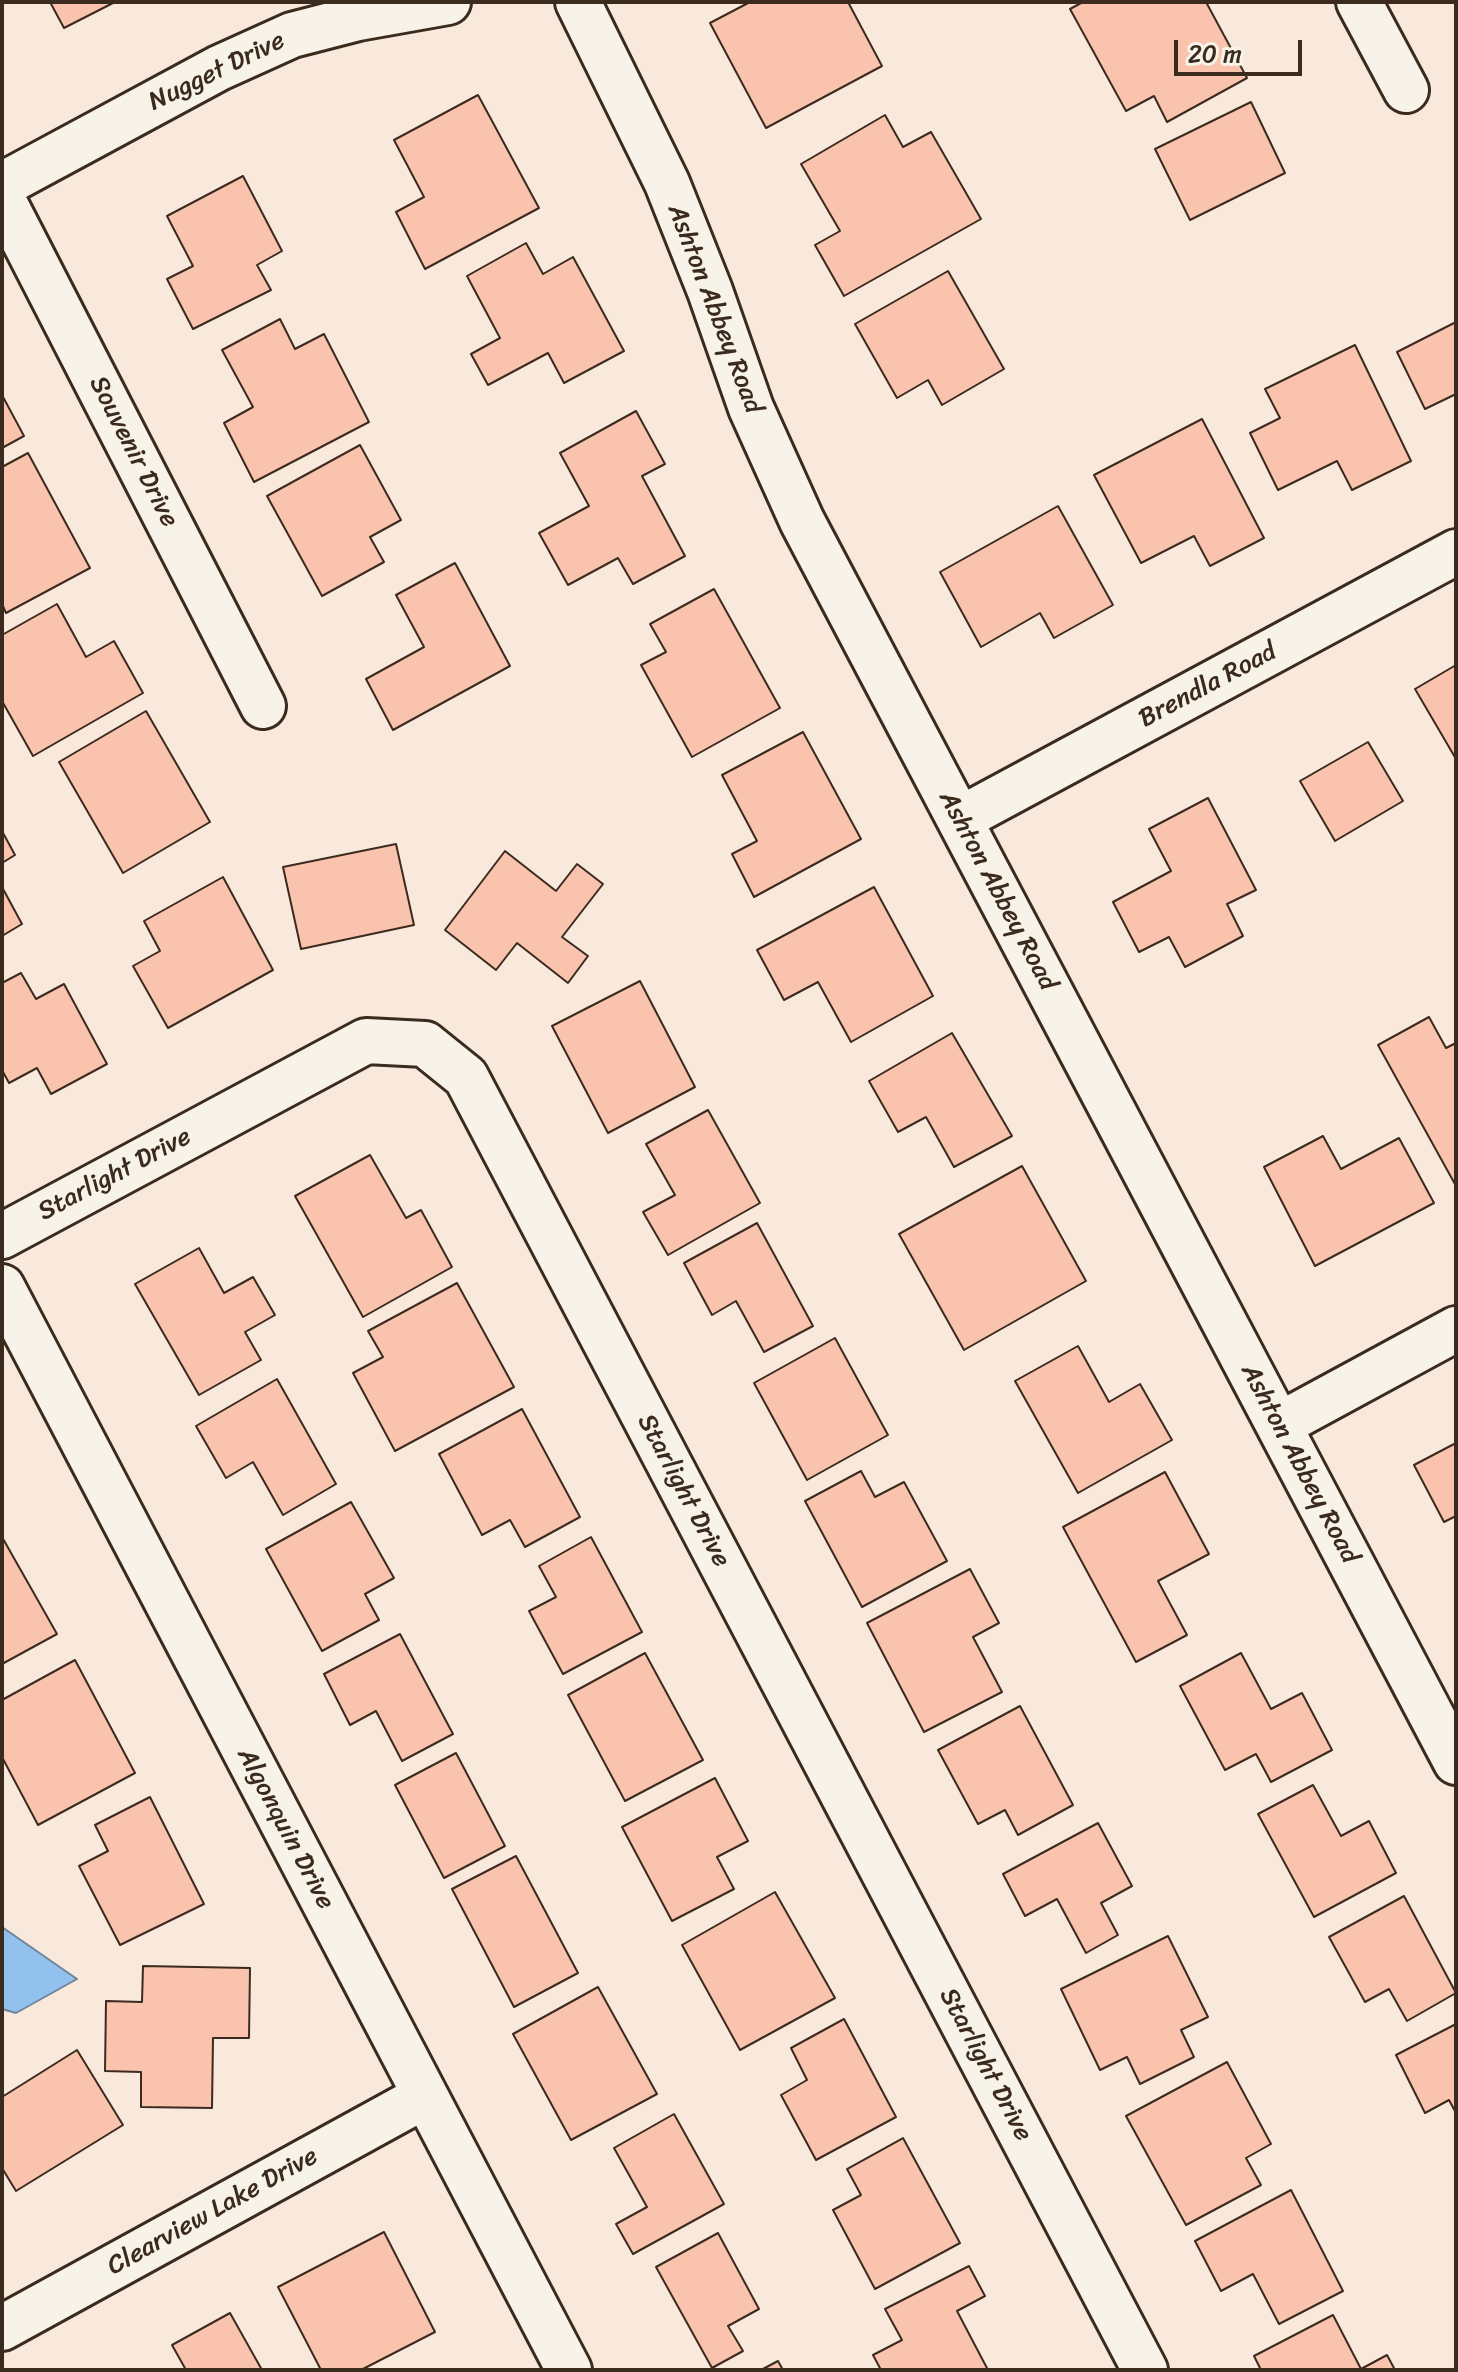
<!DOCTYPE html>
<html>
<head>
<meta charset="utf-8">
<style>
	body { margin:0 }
	#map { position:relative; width:1458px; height:2372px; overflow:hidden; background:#f8e9dc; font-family:Sriracha,sans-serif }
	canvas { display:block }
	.frame { position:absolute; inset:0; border:4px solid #3b2a1e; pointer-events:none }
	.scale { position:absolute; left:1174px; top:40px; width:128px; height:36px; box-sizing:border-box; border:4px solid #3b2a1e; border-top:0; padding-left:10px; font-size:24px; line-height:28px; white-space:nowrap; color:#3b2a1e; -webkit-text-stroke:6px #f7f3e8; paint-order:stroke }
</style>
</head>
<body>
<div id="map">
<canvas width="1458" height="2372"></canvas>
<div class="frame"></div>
<div class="scale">20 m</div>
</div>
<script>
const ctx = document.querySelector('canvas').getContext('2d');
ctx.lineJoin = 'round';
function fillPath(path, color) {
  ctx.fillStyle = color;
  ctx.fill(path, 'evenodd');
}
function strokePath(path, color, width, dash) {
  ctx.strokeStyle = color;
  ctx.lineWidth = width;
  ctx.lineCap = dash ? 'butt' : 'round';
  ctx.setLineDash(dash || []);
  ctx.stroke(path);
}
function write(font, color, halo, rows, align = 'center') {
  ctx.font = font + ' Sriracha,sans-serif';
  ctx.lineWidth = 7;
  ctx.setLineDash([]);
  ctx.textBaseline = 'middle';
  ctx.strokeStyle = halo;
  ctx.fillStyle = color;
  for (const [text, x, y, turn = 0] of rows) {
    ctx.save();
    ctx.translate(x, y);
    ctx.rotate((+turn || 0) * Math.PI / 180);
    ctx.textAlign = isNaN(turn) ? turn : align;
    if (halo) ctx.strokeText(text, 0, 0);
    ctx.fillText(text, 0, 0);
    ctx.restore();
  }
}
const water = new Path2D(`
	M 2,1927 L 77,1979 L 16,2013 L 2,2009 Z`);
const building = new Path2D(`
	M 50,2 L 115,2 L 64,28 Z
	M 750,2 L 848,2 L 882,66 L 766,128 L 710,23 Z
	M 1083,2 L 1206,2 L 1247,78 L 1167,122 L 1154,96 L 1126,111 L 1070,9 Z
	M 478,95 L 539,208 L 425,269 L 396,212 L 424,197 L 394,140 Z
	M 1251,102 L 1285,173 L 1190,220 L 1155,149 Z
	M 885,115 L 903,147 L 931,132 L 981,219 L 844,296 L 815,245 L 840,231 L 801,164 Z
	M 243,176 L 282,251 L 257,265 L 271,290 L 193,329 L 167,279 L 193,266 L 167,216 Z
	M 526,243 L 543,274 L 573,257 L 624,351 L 564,383 L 548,353 L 488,385 L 471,354 L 500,338 L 467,276 Z
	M 948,271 L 1004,369 L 942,405 L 928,380 L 897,398 L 855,324 Z
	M 280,319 L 295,349 L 324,334 L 369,422 L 254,482 L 224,423 L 253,407 L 222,350 Z
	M 1456,322 L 1456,394 L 1425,409 L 1397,352 Z
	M 1355,345 L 1411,461 L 1352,490 L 1337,461 L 1278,490 L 1250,433 L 1280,418 L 1265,389 Z
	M 2,395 L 24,436 L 2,448 Z
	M 636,411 L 665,464 L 642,476 L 685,556 L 633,584 L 618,558 L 568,585 L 539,533 L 589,506 L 560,453 Z
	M 1202,419 L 1264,538 L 1210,566 L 1194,536 L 1141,563 L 1094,475 Z
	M 360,445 L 401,520 L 370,537 L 384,562 L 322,596 L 267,496 Z
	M 28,453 L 90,568 L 6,613 L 2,604 L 2,467 Z
	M 1058,506 L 1113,605 L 1054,638 L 1040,613 L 981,647 L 940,572 Z
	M 455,563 L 510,666 L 393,730 L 366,679 L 424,647 L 396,595 Z
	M 714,589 L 780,708 L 692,757 L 641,665 L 666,652 L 650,624 Z
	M 57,604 L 86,657 L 114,641 L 143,693 L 33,756 L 2,701 L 2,635 Z
	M 1456,665 L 1456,759 L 1415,689 Z
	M 146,711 L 210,822 L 123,873 L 59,762 Z
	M 803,732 L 861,839 L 754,897 L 732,854 L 757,841 L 722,775 Z
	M 1368,742 L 1403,801 L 1335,841 L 1300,781 Z
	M 1208,798 L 1256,890 L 1227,904 L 1243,936 L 1185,967 L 1169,937 L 1139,952 L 1113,902 L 1171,871 L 1149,829 Z
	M 2,831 L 15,855 L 2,863 Z
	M 396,844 L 414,925 L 301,949 L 283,867 Z
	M 505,851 L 556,891 L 577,864 L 603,884 L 562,937 L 588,956 L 568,983 L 517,943 L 496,970 L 445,930 Z
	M 223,877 L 273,970 L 168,1028 L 133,966 L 160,951 L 144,921 Z
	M 2,887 L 22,924 L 2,936 Z
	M 874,887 L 933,996 L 851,1042 L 818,982 L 784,1000 L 757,950 Z
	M 21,973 L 36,999 L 64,984 L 107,1064 L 51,1094 L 37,1068 L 9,1083 L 2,1070 L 2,983 Z
	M 640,981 L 695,1087 L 608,1133 L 552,1026 Z
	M 1429,1017 L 1446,1048 L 1456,1043 L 1456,1186 L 1378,1045 Z
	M 952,1033 L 1012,1136 L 954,1167 L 926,1117 L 898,1132 L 869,1081 Z
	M 708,1110 L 760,1203 L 668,1255 L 643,1212 L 675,1195 L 646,1144 Z
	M 1323,1136 L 1341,1169 L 1399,1138 L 1434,1203 L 1315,1266 L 1264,1167 Z
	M 370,1155 L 406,1218 L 421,1210 L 452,1267 L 363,1317 L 295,1196 Z
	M 1022,1166 L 1086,1281 L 964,1350 L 899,1234 Z
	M 757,1223 L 813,1326 L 764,1352 L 736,1301 L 712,1315 L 684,1263 Z
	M 199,1248 L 224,1293 L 253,1277 L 275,1315 L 245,1332 L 261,1360 L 199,1395 L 135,1284 Z
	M 457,1283 L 514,1387 L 395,1451 L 353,1373 L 383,1357 L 368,1331 Z
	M 835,1338 L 888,1435 L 807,1480 L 754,1383 Z
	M 1078,1346 L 1109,1402 L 1140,1384 L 1172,1440 L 1078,1493 L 1015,1381 Z
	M 277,1379 L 336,1484 L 283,1515 L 253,1462 L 226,1478 L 196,1426 Z
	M 522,1409 L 580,1517 L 525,1547 L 510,1520 L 482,1535 L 439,1454 Z
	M 1456,1443 L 1456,1516 L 1444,1522 L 1414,1465 Z
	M 861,1471 L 875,1497 L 904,1482 L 947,1561 L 862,1607 L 805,1501 Z
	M 1165,1472 L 1209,1554 L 1158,1581 L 1187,1635 L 1136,1662 L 1063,1527 Z
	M 351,1502 L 394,1578 L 365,1594 L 379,1620 L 322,1651 L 266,1549 Z
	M 2,1537 L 57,1634 L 2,1664 Z
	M 591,1537 L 642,1632 L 563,1674 L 529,1611 L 556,1597 L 539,1566 Z
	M 970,1569 L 999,1623 L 973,1637 L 1002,1692 L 924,1732 L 867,1623 Z
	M 400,1634 L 453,1734 L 402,1761 L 376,1711 L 350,1725 L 324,1674 Z
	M 645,1653 L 703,1760 L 625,1801 L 568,1695 Z
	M 1241,1653 L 1271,1709 L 1302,1693 L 1332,1750 L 1271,1782 L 1256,1754 L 1225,1770 L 1180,1686 Z
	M 75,1660 L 135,1773 L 38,1825 L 2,1757 L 2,1700 Z
	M 1020,1706 L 1073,1805 L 1018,1835 L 1005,1810 L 978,1824 L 938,1750 Z
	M 456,1753 L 505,1846 L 444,1878 L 395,1785 Z
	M 715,1778 L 748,1841 L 717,1857 L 734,1889 L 672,1921 L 622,1827 Z
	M 1313,1785 L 1341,1836 L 1369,1821 L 1396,1873 L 1314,1917 L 1258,1814 Z
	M 150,1797 L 204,1904 L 120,1945 L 79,1866 L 108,1851 L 95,1825 Z
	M 1098,1823 L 1132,1886 L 1101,1903 L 1118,1935 L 1086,1953 L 1057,1899 L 1025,1916 L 1003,1874 Z
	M 516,1856 L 578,1973 L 514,2007 L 452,1889 Z
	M 775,1892 L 835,1998 L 740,2050 L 682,1945 Z
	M 1404,1896 L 1456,1993 L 1407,2021 L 1389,1989 L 1365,2002 L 1329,1937 Z
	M 1168,1936 L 1208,2017 L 1181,2030 L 1194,2057 L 1140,2084 L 1127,2057 L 1100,2070 L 1061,1989 Z
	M 143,1966 L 250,1968 L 249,2038 L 213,2038 L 212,2108 L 141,2107 L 141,2072 L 105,2071 L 106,2001 L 142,2002 Z
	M 598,1987 L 657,2094 L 571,2140 L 513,2034 Z
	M 844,2019 L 896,2117 L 816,2160 L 781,2095 L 807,2080 L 791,2048 Z
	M 1456,2024 L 1456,2113 L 1449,2100 L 1425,2113 L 1396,2055 Z
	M 77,2050 L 123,2125 L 16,2191 L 2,2168 L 2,2097 Z
	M 1227,2062 L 1271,2144 L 1246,2158 L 1261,2185 L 1186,2225 L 1126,2116 Z
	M 674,2114 L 724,2204 L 633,2254 L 616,2224 L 647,2207 L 614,2148 Z
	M 903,2138 L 960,2243 L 875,2289 L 833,2210 L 861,2195 L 847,2169 Z
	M 1291,2190 L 1343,2291 L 1279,2324 L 1253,2274 L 1221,2291 L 1195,2241 Z
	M 384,2232 L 435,2332 L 361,2370 L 321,2370 L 278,2287 Z
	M 718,2233 L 759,2309 L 728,2326 L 743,2351 L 712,2368 L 656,2267 Z
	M 969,2266 L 985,2296 L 957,2311 L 988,2370 L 881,2370 L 873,2355 L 902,2340 L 885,2309 Z
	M 230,2313 L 262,2370 L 186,2370 L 172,2345 Z
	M 1333,2315 L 1361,2369 L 1387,2355 L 1395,2370 L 1261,2370 L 1254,2356 Z
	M 778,2361 L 783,2370 L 761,2370 Z`);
const street = new Path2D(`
	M 578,2 L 667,183 L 710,291 L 751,408 L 802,521 L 1456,1762
	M 1359,2 L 1406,90
	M 2,185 L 219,68 L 292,35 L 358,18 L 448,2
	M 2,198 L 263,706
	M 960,819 L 1456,552
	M 2,1236 L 366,1041 L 425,1044 L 466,1077 L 1145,2370
	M 2,1287 L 569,2370
	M 1279,1425 L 1456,1329
	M 2,2328 L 425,2096`);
const streetNames = [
	["Nugget Drive",217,72,-26],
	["Ashton Abbey Road",714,309,69],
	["Souvenir Drive",133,452,63],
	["Brendla Road",1208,686,-28],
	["Ashton Abbey Road",997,891,62],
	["Starlight Drive",115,1175,-28],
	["Ashton Abbey Road",1299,1464,62],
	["Starlight Drive",683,1491,62],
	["Algonquin Drive",285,1829,62],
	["Starlight Drive",985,2065,62],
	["Clearview Lake Drive",213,2212,-29]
];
fillPath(water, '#93c1ed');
strokePath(water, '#70859a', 2);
fillPath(building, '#fac3ad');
strokePath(building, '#3b2a1e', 2);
strokePath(street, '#3b2a1e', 50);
strokePath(street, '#f7f3e8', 44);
write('26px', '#3b2a1e', '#f7f3e8', streetNames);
</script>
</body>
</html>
